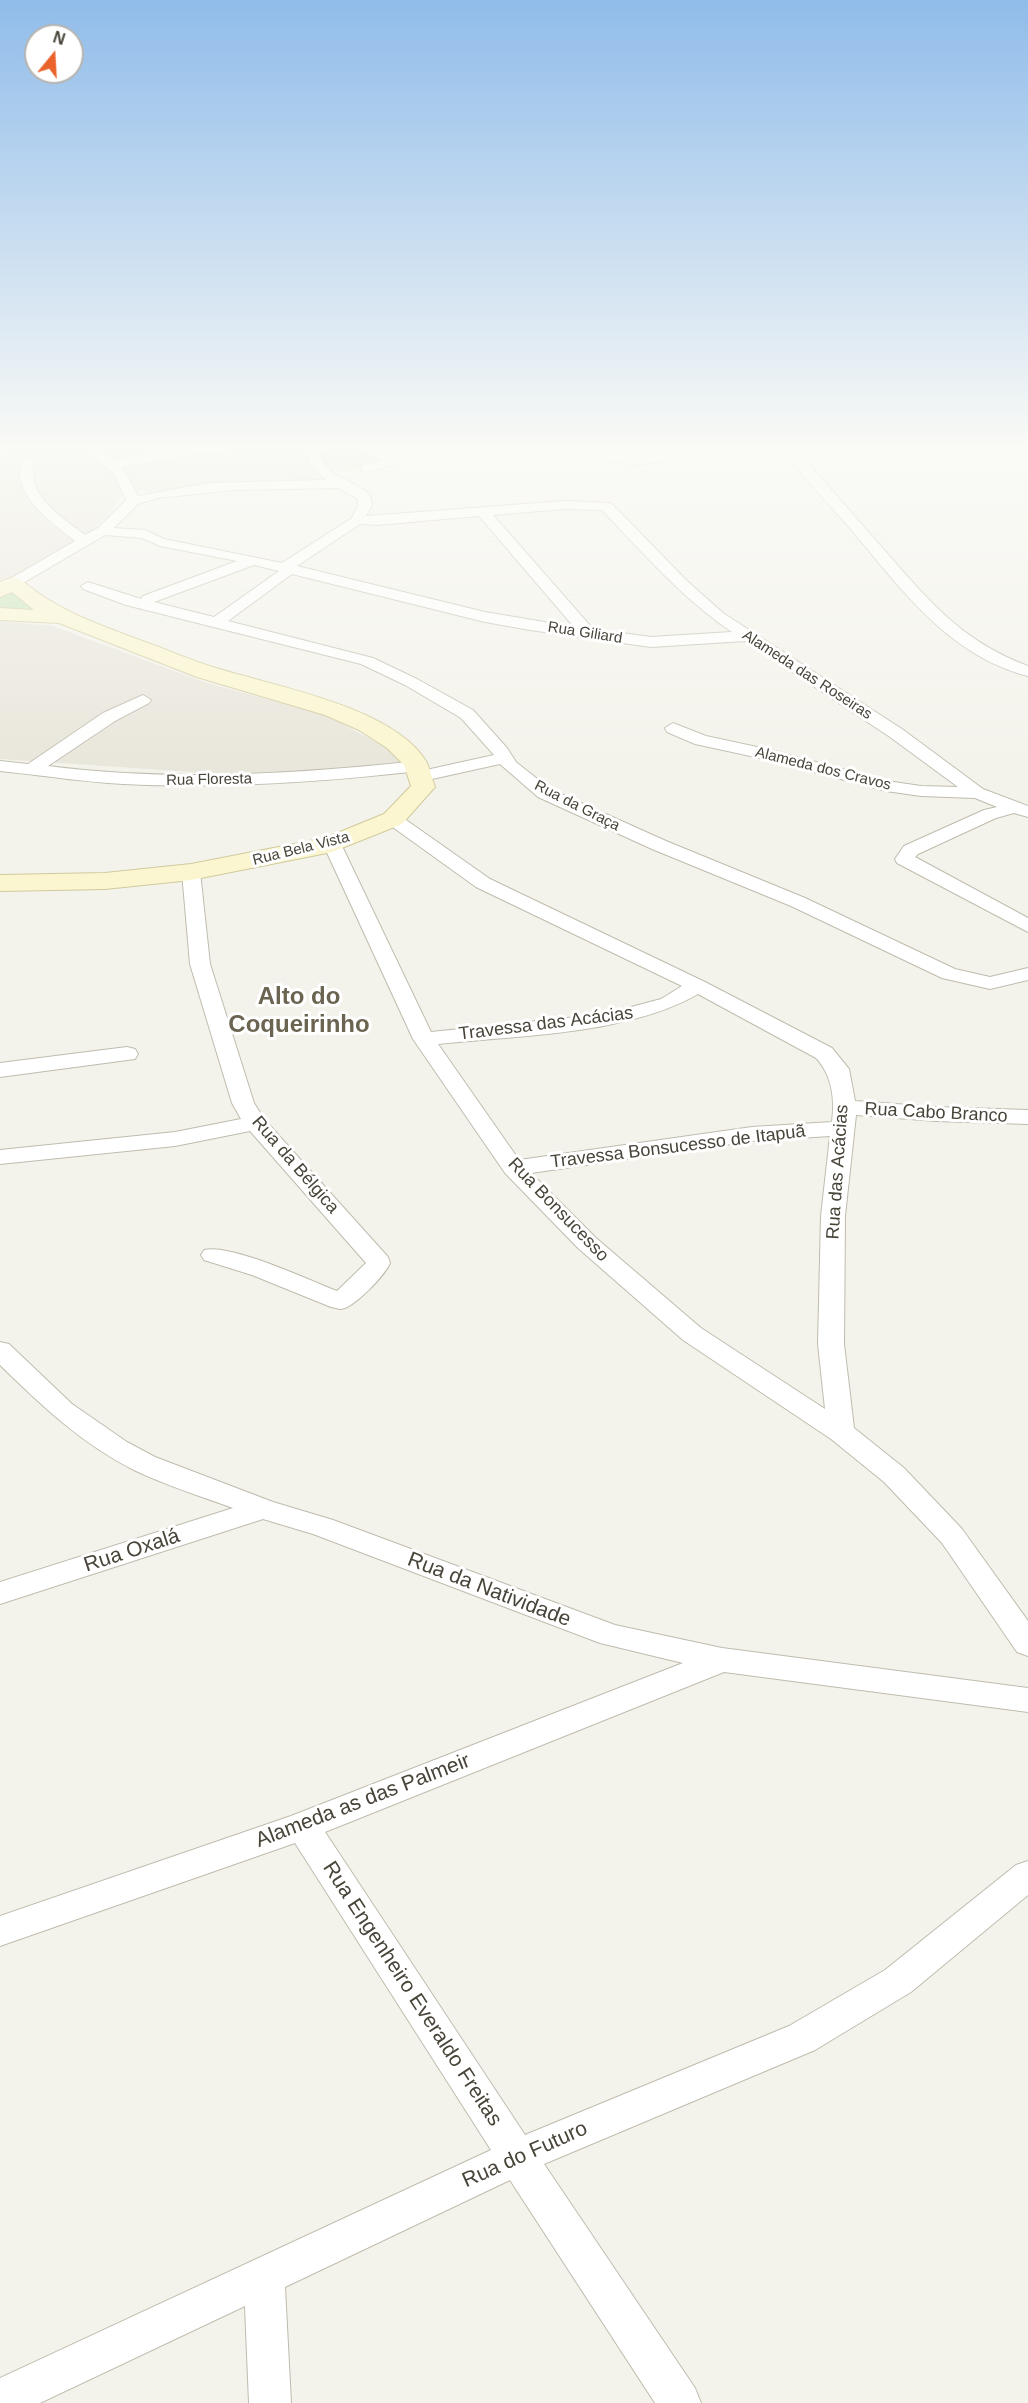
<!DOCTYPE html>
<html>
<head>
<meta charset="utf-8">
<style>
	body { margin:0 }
	#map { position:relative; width:1028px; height:2403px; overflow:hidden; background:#f4f3eb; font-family:Arial,sans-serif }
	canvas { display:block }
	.north { position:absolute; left:24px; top:24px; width:60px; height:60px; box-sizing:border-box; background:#fff; border:2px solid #b6b4b0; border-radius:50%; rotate:18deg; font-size:16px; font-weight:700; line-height:24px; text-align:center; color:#484439 }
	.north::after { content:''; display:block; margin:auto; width:21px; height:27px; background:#ea632d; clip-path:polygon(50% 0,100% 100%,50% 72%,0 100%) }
</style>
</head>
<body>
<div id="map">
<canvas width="1028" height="2403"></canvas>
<div class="north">N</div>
</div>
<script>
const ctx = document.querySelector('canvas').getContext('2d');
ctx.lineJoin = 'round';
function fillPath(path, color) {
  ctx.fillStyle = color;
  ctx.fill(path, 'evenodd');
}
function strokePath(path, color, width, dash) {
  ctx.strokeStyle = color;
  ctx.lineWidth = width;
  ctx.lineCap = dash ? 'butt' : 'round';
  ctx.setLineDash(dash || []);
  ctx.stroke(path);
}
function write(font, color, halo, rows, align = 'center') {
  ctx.font = font + ' Arial,sans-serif';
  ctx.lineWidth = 6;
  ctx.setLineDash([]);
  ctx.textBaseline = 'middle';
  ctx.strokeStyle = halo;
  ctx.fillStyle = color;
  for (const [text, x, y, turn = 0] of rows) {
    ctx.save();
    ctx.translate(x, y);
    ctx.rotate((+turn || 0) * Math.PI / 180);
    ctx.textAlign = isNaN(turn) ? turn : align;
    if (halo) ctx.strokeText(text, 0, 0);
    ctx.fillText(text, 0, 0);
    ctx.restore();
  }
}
const residential = new Path2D(`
	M 14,447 L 304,447 L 320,480 L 123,493 L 102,522 L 81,539 L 19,576 L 0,582 L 0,451 Z
	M 0,621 L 53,626 L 207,683 L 326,715 L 398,754 L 407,765 L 238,775 L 0,759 Z`);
const green = new Path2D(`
	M 311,447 C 338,447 366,441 387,461 L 355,470 L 327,471 L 314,459 Z
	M 0,585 L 56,615 L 47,623 L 0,619 Z`);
const street = new Path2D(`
	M 90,447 L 115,460 L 190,447 L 239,447 L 233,451 L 194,454 L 122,467 L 138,496 L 209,483 L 326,480 C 315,471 307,461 305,447 L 317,447 C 323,477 351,478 370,495 L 372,505 L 366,516 L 565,501 L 611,503 L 686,580 L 723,613 L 902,729 L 983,789 L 1028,806 L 1028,817 L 1014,813 L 996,818 L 918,854 L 915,857 L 1028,918 L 1028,932 L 897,863 L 895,859 L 904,846 L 984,810 L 997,807 L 975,798 L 921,796 L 886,791 L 769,760 L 695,744 L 667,732 L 665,728 L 673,723 L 706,736 L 771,750 L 887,781 L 921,786 L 958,787 L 890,737 L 745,641 L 651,647 L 530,630 L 485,622 L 292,574 L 228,621 L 373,658 L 417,679 L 473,710 L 507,748 L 516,762 L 550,789 L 666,841 L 805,898 L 955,969 L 990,977 L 1028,968 L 1028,980 L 990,989 L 942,978 L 791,906 L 652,849 L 538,797 L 500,764 L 423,781 L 417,780 L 414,776 L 417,772 L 494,755 L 461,718 L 405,685 L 361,664 L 126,605 L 83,589 L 81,586 L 88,582 L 141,599 L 143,596 L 237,561 L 160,546 L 142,538 L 105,535 L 18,586 L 8,586 L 6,583 L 8,580 L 75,541 C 53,523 8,493 23,459 L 31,459 C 36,468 31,478 36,488 C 45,507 69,523 85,535 L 98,528 L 126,500 L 114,473 L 84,451 ZM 338,488 L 358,499 L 358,505 L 352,518 L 282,563 L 164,539 L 145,530 L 114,528 L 138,504 L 158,498 L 235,490 ZM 565,509 L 602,510 C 643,553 683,599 732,632 L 651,637 L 593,629 L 493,515 ZM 479,516 L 574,627 L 485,612 L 297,566 L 360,524 L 377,525 ZM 254,565 L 279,571 L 214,617 L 154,602 Z
	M 358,447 L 374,447 L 398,461 L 396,464 L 367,472 L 362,471 L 361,468 L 362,465 L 381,460 Z
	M 601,447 L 613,447 L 611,450 L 613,453 L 637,457 L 661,454 L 663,452 L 659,447 L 673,447 L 676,451 L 669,460 L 637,465 L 605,459 L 599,450 Z
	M 781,447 L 794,447 C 822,479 850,511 878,543 C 926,597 958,640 1028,666 L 1028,676 C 948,656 899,586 849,527 C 826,501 801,475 781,447 Z
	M 1020,447 L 1028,447 L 1028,452 Z
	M 143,695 L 151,700 L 149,703 L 115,721 L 48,766 C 171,782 295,774 419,761 L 425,762 L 428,766 L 425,770 L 419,771 C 321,782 222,789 123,784 C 82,782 41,775 0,771 L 0,761 L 28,764 L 103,713 Z
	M 393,814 L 399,815 L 490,879 L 705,982 L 832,1048 L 849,1069 L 855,1101 L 936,1107 L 1028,1110 L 1028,1124 L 936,1121 L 856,1115 L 845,1216 L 844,1344 L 854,1428 L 904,1468 L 962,1529 L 1028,1621 L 1028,1656 L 1017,1652 L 942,1543 L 884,1482 L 831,1439 L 683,1340 L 578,1248 L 505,1173 L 413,1039 L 323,844 L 325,840 L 339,840 L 341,844 L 431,1032 L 605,1014 L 661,999 L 682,986 L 476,887 L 387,823 L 384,819 L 387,815 ZM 698,994 L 816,1058 C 832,1075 835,1099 832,1122 L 752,1127 L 519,1160 L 438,1044 C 519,1035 627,1035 698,994 ZM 830,1136 L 821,1216 L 818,1344 L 825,1409 L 701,1328 L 596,1238 L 531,1173 L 752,1141 Z
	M 191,866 L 198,868 L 200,872 L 210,964 L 254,1103 L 264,1119 L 388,1257 L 390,1263 C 385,1275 354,1308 341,1309 C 339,1309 332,1307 331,1307 L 252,1275 L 204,1260 L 201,1255 L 204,1250 C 230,1243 309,1280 337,1291 L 366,1263 L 250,1131 L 175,1146 L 0,1164 L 0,1150 L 175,1132 L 241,1119 L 232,1103 L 190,964 L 182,872 L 184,868 Z
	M 127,1047 L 135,1049 L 138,1054 L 135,1059 L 0,1077 L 0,1063 Z
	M 0,1342 L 9,1344 L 72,1404 L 127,1442 L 155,1457 L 273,1502 L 333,1520 L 615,1625 L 722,1648 L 1028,1688 L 1028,1712 L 724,1672 L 325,1832 L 525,2135 L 789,2026 L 885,1970 L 1016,1865 L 1028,1861 L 1028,1895 L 911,1992 L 815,2050 L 544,2164 L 695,2388 L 701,2403 L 655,2403 L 510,2180 L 285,2287 L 291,2403 L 249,2403 L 245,2306 L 40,2403 L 0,2403 L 0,2378 L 491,2150 L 295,1843 L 0,1946 L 0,1916 L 291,1816 L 683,1663 L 600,1643 L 313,1534 L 263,1519 L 0,1604 L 0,1582 L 233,1508 C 200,1496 165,1485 134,1470 C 82,1444 41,1405 0,1365 Z`);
const secondary = new Path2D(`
	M 13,577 L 20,579 C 57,611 100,625 145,642 C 168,650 190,660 213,667 C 272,686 392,706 426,761 C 430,769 432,779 435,787 L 402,824 L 332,852 L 191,880 L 105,889 L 0,891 L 0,875 L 105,873 L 191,864 L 325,838 L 384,814 L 411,786 L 404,765 L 387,748 L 359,730 L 325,715 L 197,677 L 59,623 L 0,620 L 0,608 L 34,610 L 12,592 L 0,597 L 0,582 Z`);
const farStreetnames = [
	["Rua Giliard",585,633,9],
	["Alameda das Roseiras",807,675,33],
	["Alameda dos Cravos",823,769,14],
	["Rua Floresta",209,780,-1],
	["Rua da Graça",577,806,27],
	["Rua Bela Vista",301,849,-14]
];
const streetNames = [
	["Travessa das Acácias",546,1024,-7],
	["Rua Cabo Branco",936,1113,3],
	["Travessa Bonsucesso de Itapuã",678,1147,-7],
	["Rua da Bélgica",295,1165,49],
	["Rua das Acácias",838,1172,-86],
	["Rua Bonsucesso",558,1210,46]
];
const nearStreetnames = [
	["Rua Oxalá",132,1551,-18],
	["Rua da Natividade",489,1590,21],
	["Alameda as das Palmeir",363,1801,-21],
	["Rua Engenheiro Everaldo Freitas",412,1994,57],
	["Rua do Futuro",525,2155,-24]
];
const districtNames = [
	["Alto do",299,997],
	["Coqueirinho",299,1025]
];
fillPath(residential, '#e8e5da');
fillPath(green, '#cae5b8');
strokePath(street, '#bfbcae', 2);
strokePath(secondary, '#d0ca9e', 2);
fillPath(street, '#fff');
fillPath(secondary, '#fbf6cf');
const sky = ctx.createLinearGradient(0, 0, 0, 783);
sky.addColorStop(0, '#90bcea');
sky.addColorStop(0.57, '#fafaf6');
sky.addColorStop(1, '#fafaf600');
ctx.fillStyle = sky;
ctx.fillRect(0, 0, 1028, 783);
write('15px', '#484439', '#fff', farStreetnames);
write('18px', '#484439', '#fff', streetNames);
write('21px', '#484439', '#fff', nearStreetnames);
write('bold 24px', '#6a6451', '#fff', districtNames);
</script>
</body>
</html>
